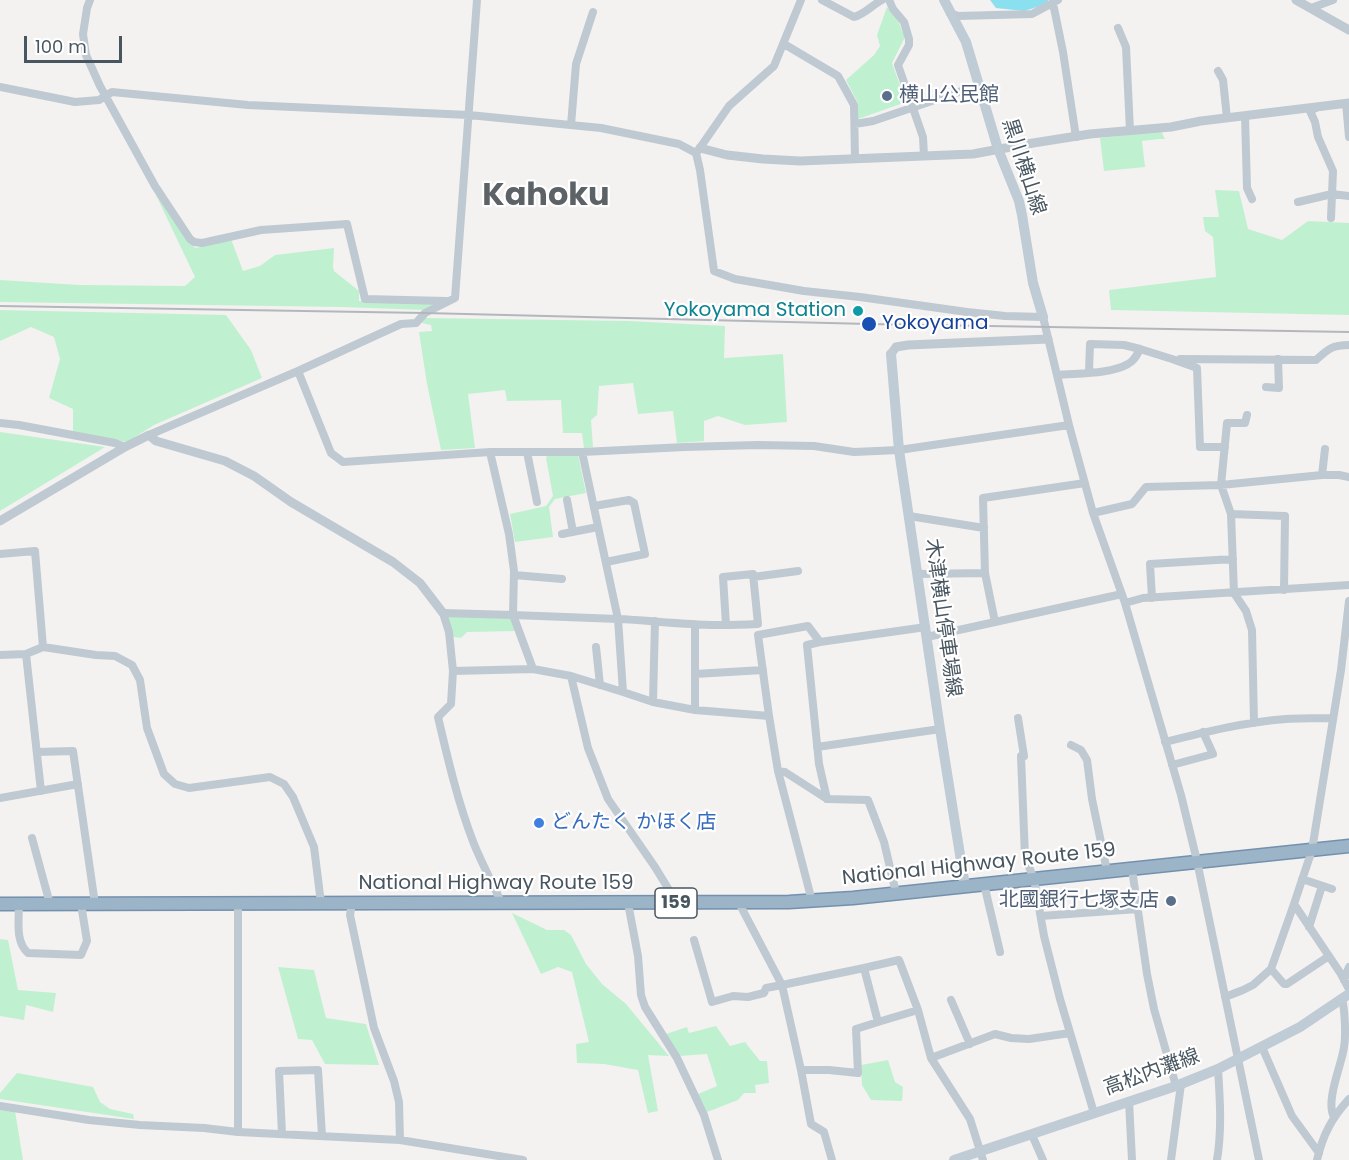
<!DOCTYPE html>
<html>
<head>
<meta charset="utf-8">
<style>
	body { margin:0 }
	#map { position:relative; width:1349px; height:1160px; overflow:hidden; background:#f4f1f1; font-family:Poppins,sans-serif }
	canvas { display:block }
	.scale { position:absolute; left:24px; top:36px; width:98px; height:27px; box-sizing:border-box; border:3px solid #485660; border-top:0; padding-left:8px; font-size:18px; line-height:21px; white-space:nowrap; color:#485660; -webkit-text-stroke:4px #fff; paint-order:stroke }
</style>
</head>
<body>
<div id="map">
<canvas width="1349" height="1160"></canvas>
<div class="scale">100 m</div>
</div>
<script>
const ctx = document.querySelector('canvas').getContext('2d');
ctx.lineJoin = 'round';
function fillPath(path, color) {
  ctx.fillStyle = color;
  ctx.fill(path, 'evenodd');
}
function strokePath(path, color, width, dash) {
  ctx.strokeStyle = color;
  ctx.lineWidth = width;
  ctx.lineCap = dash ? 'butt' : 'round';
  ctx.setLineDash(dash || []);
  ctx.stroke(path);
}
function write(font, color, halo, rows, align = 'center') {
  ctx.font = font + ' Poppins,"Noto Sans JP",sans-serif';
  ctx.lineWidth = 4.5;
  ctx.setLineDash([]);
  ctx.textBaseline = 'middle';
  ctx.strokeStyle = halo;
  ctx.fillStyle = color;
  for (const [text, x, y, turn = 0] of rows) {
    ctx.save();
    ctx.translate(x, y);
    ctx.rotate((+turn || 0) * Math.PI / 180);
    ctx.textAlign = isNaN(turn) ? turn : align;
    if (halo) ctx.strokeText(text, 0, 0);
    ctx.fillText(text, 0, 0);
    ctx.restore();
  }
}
const green = new Path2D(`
	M 887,7 C 900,19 898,22 905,37 L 892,63 L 906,102 L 858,119 L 858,103 L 846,80 L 874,55 L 880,46 L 877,35 Z
	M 1161,131 L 1165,139 L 1159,139 L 1142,141 L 1145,167 L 1104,171 L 1100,138 Z
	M 1215,190 L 1239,191 L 1248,229 L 1282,240 L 1308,221 L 1349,223 L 1349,315 L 1111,310 L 1109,290 L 1216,277 L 1213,237 L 1205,231 L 1203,217 L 1219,217 Z
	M 155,193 L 159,194 L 190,244 L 196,248 L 231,239 L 243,271 L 260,266 L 275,255 L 334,248 L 333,267 L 334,271 L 359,291 L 359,301 L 441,303 L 425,310 L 342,307 L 0,302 L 0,280 L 79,285 L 185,286 L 195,277 Z
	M 0,310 L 226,315 L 251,350 L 262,378 L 154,425 L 127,442 L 73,432 L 73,409 L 49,398 L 60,359 L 54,337 L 31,327 L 0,341 Z
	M 424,318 L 629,321 L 725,326 L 724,358 L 783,354 L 787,422 L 745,425 L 718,416 L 704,421 L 704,441 L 677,443 L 673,411 L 638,414 L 633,383 L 599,386 L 597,415 L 591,420 L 593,447 L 584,448 L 582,433 L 563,433 L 561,400 L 507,401 L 505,390 L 468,394 L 475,448 L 441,450 L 427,384 L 419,332 L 432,331 L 431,325 L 422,323 Z
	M 0,432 L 105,447 L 0,511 Z
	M 578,455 L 586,493 L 555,499 L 549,507 L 553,537 L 515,542 L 510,514 L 546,506 L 553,496 L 546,458 L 547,456 Z
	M 446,616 L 511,616 L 516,631 L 467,632 L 461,638 L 453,637 Z
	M 512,913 L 547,930 L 564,930 L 571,935 L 586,964 L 602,984 L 626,1004 L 669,1056 L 648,1055 L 658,1111 L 648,1113 L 638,1070 L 604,1064 L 577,1063 L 576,1044 L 589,1042 L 572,972 L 558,967 L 541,974 Z
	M 0,939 L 8,940 L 18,990 L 56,993 L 53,1012 L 26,1005 L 24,1020 L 0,1016 Z
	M 278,967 L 314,970 L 326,1018 L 366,1024 L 379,1065 L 325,1064 L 312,1040 L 298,1039 Z
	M 716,1026 L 730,1046 L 745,1042 L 760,1061 L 767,1061 L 769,1083 L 755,1085 L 756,1093 L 744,1093 L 738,1100 L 707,1112 L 698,1094 L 717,1086 L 707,1054 L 679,1056 L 666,1034 L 687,1027 L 689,1033 Z
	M 888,1060 L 895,1082 L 903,1087 L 902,1101 L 871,1100 L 862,1085 L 861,1065 Z
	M 17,1073 L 93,1087 L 100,1102 L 110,1109 L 133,1114 L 134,1119 L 0,1099 L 0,1093 Z
	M 0,1110 L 15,1111 L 23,1160 L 0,1160 Z`);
const water = new Path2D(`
	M 990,0 L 1048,0 L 1047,4 L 1024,11 L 996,8 Z`);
const minor = new Path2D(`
	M 90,0 L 87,8 L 83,34 L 86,55 L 100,86 L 155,186 L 190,239 L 194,242 L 202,243 L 261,230 L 347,224 L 365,299 L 446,301
	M 477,0 L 455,298 L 425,313 L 416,323 L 401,324 L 298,371 L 331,453 L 343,462 L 490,452
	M 822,0 L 854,17 C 865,14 872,5 882,0
	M 889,0 L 893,9 L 904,22 L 909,39 L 909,45 L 898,65 L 923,137 L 924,156
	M 1051,4 L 1054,8 L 1063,52 L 1076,137
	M 1311,8 L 1333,0
	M 950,13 L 958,16 L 1032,14 L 1058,0
	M 1118,28 L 1126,47 L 1130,131
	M 784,44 L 838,76 L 854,105 L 855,158
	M 1218,71 L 1223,80 L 1227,118
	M 0,87 L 75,102 L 99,100 L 112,92 L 248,105 L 469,115 L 601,128 L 679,144 L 696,153 L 700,170 L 714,271 L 735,279 L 804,291 L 860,297 L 967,312 L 1005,316 L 1043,317 L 1069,425 L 1093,513 L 1125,603 L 1181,795 L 1197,861 L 1259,1160
	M 1346,103 L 1349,137
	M 1316,108 L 1310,111 L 1315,122 L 1318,137 L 1333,171 L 1331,218
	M 1245,116 L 1247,188 L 1252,199
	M 855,124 L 873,121 L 979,85
	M 571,125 L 576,64 L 593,12
	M 697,152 L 729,106 L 774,66 L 801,0
	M 1298,202 L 1332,194 L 1349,196
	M 1180,359 L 1316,360 C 1328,349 1332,345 1349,345
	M 1089,372 L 1090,344 L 1124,345 L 1140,349
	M 1057,375 C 1078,373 1111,374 1128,364 C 1134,361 1137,355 1140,349 L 1172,359 L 1197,368 L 1200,447 L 1225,447
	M 1266,387 L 1279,388 L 1278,359
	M 1247,415 L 1245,423 L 1227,423 L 1221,485 L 1322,475 L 1339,475 L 1349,477
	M 0,423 L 19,425 L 115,443 L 125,447
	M 149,435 L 298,371
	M 527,452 L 537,502
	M 1322,475 L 1325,449
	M 567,500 L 573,532
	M 594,506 L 629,500 L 634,503 L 645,554 L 606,562
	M 1093,513 L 1132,504 L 1146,487 L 1221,485 L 1231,514 L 1234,593 L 1246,611 L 1252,630 L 1254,723
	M 1231,514 L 1285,516 L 1284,590
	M 909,516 L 984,528
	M 562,534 L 598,527
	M 0,554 L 35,551 L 43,647
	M 918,574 L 985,573
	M 514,575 L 562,579
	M 753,577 L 798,571
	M 1152,598 L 1150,564 L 1233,559
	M 1349,601 L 1341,670 L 1312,850 L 1294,904 L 1341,974 L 1349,989
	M 1125,603 L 1143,598 L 1349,585
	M 995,622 L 985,573 L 983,498 L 1085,483
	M 726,625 L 723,577 L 753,574 L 758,624 C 736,625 714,626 692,624 C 667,623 643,620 618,619 L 582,452 L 685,447 L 758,445 L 814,446 L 854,452 L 899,450 L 1069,425
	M 927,637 L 1122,594
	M 820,642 L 926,627
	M 596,647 L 600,685
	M 26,654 L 41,791
	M 0,655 L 26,654 L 43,647 L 96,655 L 115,656 L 132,665 L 140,680 L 147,728 L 164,774 L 175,784 L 189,788 L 270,777 L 284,784 L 293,797 L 314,847 L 321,903
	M 453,671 L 533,669
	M 695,674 L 763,670
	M 571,676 L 588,748 L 608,799 L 655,867 L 677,903
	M 623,692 L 571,676 L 533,669 L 513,615 L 618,619 L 623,692 L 653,702 L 695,710 L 769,716
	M 653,702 L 655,621
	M 695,710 L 695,625
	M 1018,718 L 1024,756 L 1021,756 L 1025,857 L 1034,879 L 1044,936 L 1060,999 L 1094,1113
	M 1165,742 C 1205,732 1245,722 1286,719 C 1301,718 1317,718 1333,718
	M 1071,745 L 1081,750 L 1087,760 L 1092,799 L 1107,871
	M 817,747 L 940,729
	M 37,752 L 73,751 L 95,904
	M 1172,765 L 1213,754 L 1203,732
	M 778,771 L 769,716 L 758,635 L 808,626 L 820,642 L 807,645 L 819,764 L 827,799
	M 0,798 L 78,784
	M 32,838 L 50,904
	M 1132,869 L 1147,974 L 1154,1009 L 1176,1086
	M 1302,879 L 1332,889
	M 984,884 L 1000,952
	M 812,901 L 778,771 L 785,772 L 827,799 L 868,800 L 884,842 L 896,893
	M 352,903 L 350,915 L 374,1028 L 394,1081 L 399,1102 L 400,1140
	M 628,903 L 638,956 L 641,995 L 645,1007 L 677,1058 L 704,1115 L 718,1160
	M 19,904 C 19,920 15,942 28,953 L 81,955 L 87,941 L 81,904
	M 238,904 L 238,1132
	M 502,904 C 493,884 482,864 474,844 C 458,803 448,760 438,717 L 451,704 L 453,671 L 449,632 L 443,613 L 513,615 L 514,571 L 509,534 L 490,452 L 582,452
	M 1041,916 L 1138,909
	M 1309,927 L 1322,886
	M 694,940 L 712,1002 L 733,996 L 748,997 L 764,993 L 766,988 L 782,985 L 739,903
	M 864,968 L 782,985 L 801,1070 L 829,1070 L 858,1073 L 856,1029 L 878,1022
	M 1271,969 L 1284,984 L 1287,984 L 1329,956
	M 1344,980 L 1349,967
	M 1225,997 L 1243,990 L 1253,985 L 1271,969 L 1294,904
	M 951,1000 L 970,1044
	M 918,1010 L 878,1022 L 864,968 L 899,960 L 918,1010 L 931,1058 L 970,1119 L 983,1160
	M 1262,1047 L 1292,1116 L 1319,1153
	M 931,1058 L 995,1034 L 1011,1038 L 1029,1039 L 1070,1033
	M 801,1070 L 811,1124 L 824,1132 L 832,1160
	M 1129,1101 L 1132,1160
	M 0,1106 L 89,1120 L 140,1125 L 204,1128 L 238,1132 L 400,1140 L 523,1160
	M 1334,1117 C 1325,1101 1342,1064 1344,1047 C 1346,1036 1345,1010 1342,999
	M 282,1134 L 279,1071 L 318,1070 L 322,1136
	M 1032,1135 L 1043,1160
	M 1171,1160 L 1181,1084
	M 1217,1160 C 1222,1130 1220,1099 1218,1069
	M 1317,1160 C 1323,1134 1332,1118 1349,1099`);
const tertiary = new Path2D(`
	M 1296,0 L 1349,30
	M 700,148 L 727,155 L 763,159 L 800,161 L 973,154 L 1027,144 L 1090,134 L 1171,127 L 1201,121 L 1349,103
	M 891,354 L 896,347 L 908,345 L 1048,339
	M 0,521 L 125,447 L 149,435 L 156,441 L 225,461 L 254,476 L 291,502 L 393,562 L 420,583 L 443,613`);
const secondary = new Path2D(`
	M 944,0 L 966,42 L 998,149 L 1019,201 L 1022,215 L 1033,283 L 1043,317
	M 891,354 L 899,450 L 940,729 L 965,886
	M 954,1160 L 1176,1086 L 1218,1069 L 1300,1027 L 1349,994`);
const trunk = new Path2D(`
	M 0,904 L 789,902 L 853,898 L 1349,846`);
const rail = new Path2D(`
	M 0,306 L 425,313 L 869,324 L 1349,332`);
const markers = [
	[887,96,6,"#5c6f8a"],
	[858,311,6,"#0f9aa8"],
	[869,324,8,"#1a4fb4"],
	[539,823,6,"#3f7fe0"],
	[1171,901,6,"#5c6f8a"]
];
const shields = [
	[676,903,42]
];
const shieldNames = [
	["159",676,903]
];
const serviceNames = [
	["横山公民館",899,96],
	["北國銀行七塚支店",1159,901,"right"]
];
const streetNames = [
	["黒川横山線",1023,167,72],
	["木津横山停車場線",942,618,82],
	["National Highway Route 159",979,865,-6],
	["National Highway Route 159",496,884],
	["高松内灘線",1152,1073,-20]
];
const cultureNames = [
	["Yokoyama Station",846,311]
];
const transitNames = [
	["Yokoyama",882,324]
];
const shopNames = [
	["どんたく かほく店",551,823]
];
const townNames = [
	["Kahoku",546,197]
];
fillPath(green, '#bff1d0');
fillPath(water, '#8be0f0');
strokePath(trunk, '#7391ad', 15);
strokePath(minor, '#bfc9d1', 8);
strokePath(tertiary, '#bfc9d1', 9);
strokePath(secondary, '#bfcbd5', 10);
strokePath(trunk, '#9cb4c8', 12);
strokePath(rail, '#b3b7bc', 2);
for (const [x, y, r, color] of markers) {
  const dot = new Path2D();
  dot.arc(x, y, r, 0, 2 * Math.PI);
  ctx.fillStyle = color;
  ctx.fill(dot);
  strokePath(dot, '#fff', 2);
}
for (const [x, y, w] of shields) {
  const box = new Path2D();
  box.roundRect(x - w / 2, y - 15, w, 30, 4.5);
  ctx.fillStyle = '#fff';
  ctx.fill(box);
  strokePath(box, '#485660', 1.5);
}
write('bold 18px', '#485660', null, shieldNames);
write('20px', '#4e5e75', '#fff', serviceNames, 'left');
write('20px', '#485660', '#fff', streetNames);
write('20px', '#0d838f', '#fff', cultureNames, 'right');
write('20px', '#164399', '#fff', transitNames, 'left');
write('20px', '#366cbe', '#fff', shopNames, 'left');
write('bold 32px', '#5d6267', '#fff', townNames);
</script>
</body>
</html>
